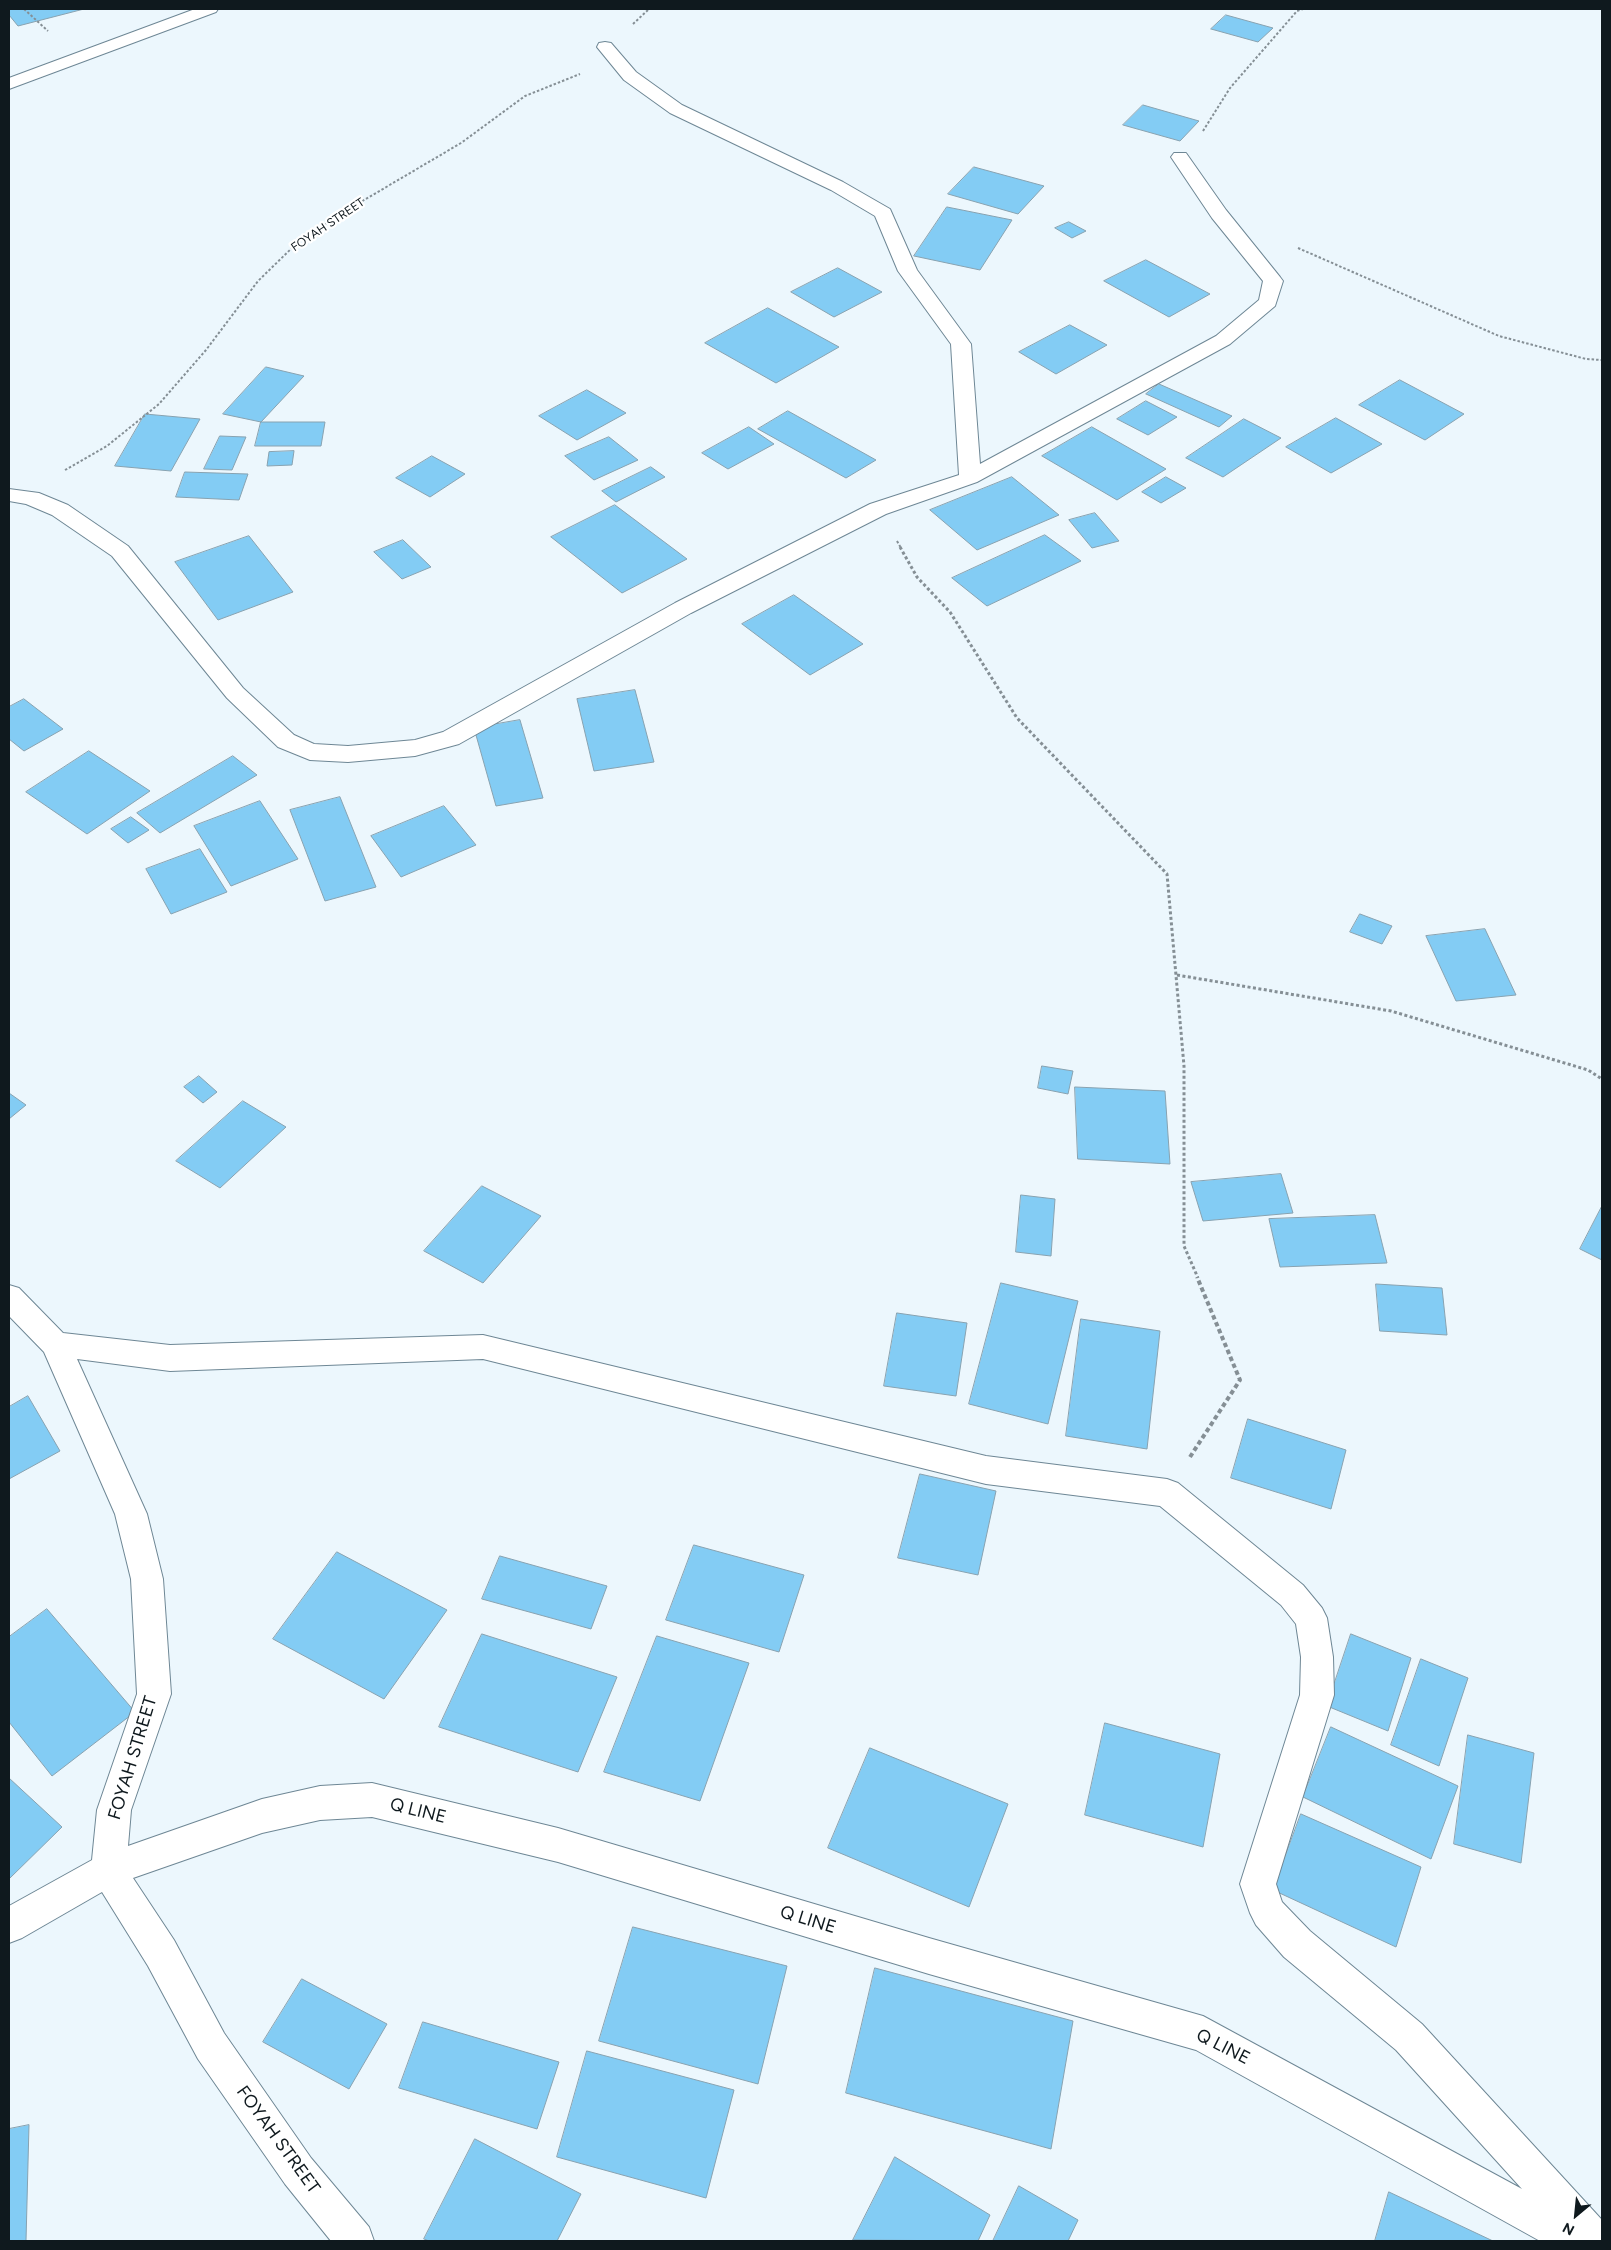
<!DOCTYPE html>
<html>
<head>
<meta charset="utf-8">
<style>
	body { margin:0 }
	#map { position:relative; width:1611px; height:2250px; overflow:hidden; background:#ecf7fd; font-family:Figtree,sans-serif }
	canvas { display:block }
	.frame { position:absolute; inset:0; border:10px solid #0f191e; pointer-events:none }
	.north { position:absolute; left:1551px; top:2190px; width:50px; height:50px; -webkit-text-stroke:4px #fff; paint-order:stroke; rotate:208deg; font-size:14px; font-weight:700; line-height:20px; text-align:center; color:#0f191e }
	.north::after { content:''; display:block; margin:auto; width:18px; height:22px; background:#0f191e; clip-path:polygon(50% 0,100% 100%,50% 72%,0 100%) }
</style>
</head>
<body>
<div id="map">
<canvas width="1611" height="2250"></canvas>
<div class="frame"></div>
<div class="north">N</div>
</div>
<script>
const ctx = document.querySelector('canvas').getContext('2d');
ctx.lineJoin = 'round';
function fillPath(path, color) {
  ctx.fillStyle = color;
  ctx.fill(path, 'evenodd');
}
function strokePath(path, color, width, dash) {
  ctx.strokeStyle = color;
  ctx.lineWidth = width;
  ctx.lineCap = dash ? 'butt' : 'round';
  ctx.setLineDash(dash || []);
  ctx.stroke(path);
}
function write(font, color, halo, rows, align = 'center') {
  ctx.font = font + ' Figtree,sans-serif';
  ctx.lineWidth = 4.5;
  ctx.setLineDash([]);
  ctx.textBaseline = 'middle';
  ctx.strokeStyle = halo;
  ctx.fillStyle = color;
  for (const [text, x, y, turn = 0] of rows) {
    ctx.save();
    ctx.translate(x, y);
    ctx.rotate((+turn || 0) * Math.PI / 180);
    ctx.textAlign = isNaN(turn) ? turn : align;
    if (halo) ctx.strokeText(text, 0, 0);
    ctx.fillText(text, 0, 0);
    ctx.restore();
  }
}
const building = new Path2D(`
	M 9,9 L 84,9 L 18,26 L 9,15 Z
	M 1226,15 L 1273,28 L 1258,42 L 1211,29 Z
	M 1143,105 L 1199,121 L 1180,141 L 1123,125 Z
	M 974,167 L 1044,186 L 1018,214 L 948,194 Z
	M 947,207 L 1012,220 L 980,270 L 914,256 Z
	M 1069,222 L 1086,231 L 1072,238 L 1055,228 Z
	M 1146,260 L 1210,294 L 1169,317 L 1104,281 Z
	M 838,268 L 882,292 L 834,317 L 791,292 Z
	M 768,308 L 839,347 L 776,383 L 705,343 Z
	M 1070,325 L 1107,345 L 1056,374 L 1019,352 Z
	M 266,367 L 304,376 L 261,422 L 223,414 Z
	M 1400,380 L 1464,414 L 1425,440 L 1359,405 Z
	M 1159,384 L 1232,416 L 1219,427 L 1146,394 Z
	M 587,390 L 626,413 L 577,440 L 539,416 Z
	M 1146,401 L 1177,417 L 1148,435 L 1117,419 Z
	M 788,411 L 876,460 L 846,478 L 758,429 Z
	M 145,414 L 200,419 L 171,471 L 115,466 Z
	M 1336,418 L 1382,444 L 1331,473 L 1286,447 Z
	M 1244,419 L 1281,438 L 1223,477 L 1186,458 Z
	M 261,422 L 325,422 L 321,446 L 255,446 Z
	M 749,427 L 774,444 L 728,469 L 702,453 Z
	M 1092,427 L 1166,469 L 1117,500 L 1042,456 Z
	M 220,436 L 246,437 L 232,470 L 204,469 Z
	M 609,437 L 638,460 L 594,480 L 565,456 Z
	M 294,451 L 292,465 L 267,466 L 269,452 Z
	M 432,456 L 465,474 L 430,497 L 396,478 Z
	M 651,467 L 665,477 L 616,502 L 602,491 Z
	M 185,472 L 248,474 L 239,500 L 176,497 Z
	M 1012,477 L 1059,515 L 977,550 L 930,510 Z
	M 1166,477 L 1186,488 L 1161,503 L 1142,492 Z
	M 615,505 L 687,559 L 622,593 L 551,537 Z
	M 1095,513 L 1119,541 L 1092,548 L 1069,520 Z
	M 1045,535 L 1081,561 L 987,606 L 952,578 Z
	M 249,536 L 293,592 L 218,620 L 175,562 Z
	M 403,540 L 431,567 L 402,579 L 374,552 Z
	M 794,595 L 863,644 L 810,675 L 742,624 Z
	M 635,690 L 654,762 L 594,771 L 577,699 Z
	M 24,699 L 63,729 L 24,751 L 9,739 L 9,707 Z
	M 520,720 L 543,798 L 496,806 L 474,728 Z
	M 89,751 L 150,791 L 87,834 L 26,792 Z
	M 233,756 L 257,775 L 160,833 L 137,813 Z
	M 340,797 L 376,887 L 325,901 L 290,810 Z
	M 260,801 L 298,859 L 231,886 L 194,826 Z
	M 444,806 L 476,845 L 401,877 L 371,836 Z
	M 131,817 L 149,830 L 128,843 L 111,829 Z
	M 200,849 L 227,892 L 171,914 L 146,869 Z
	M 1360,914 L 1392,926 L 1382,944 L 1350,932 Z
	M 1485,929 L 1516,995 L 1456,1001 L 1426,936 Z
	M 1042,1066 L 1073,1071 L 1068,1094 L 1038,1088 Z
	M 199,1076 L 217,1092 L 203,1103 L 184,1087 Z
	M 1075,1087 L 1165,1091 L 1170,1164 L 1078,1159 Z
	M 9,1093 L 26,1105 L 9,1119 Z
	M 243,1101 L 286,1127 L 220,1188 L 176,1161 Z
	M 1281,1174 L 1293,1213 L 1203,1221 L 1191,1182 Z
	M 482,1186 L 541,1216 L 483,1283 L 424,1251 Z
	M 1021,1195 L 1055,1199 L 1051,1256 L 1016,1252 Z
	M 1602,1206 L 1602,1260 L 1580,1249 Z
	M 1375,1215 L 1387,1263 L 1280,1267 L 1269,1219 Z
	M 1001,1283 L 1078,1301 L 1048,1424 L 969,1404 Z
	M 1376,1284 L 1442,1288 L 1447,1335 L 1380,1331 Z
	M 897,1313 L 967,1323 L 956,1396 L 884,1386 Z
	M 1081,1319 L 1160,1331 L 1147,1449 L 1066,1436 Z
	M 28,1396 L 60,1451 L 9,1479 L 9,1407 Z
	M 1248,1419 L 1346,1450 L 1331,1509 L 1231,1478 Z
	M 920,1474 L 996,1491 L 978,1575 L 898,1558 Z
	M 694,1545 L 804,1575 L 779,1652 L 666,1620 Z
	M 337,1552 L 447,1610 L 384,1699 L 273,1639 Z
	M 500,1556 L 607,1586 L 591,1629 L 482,1599 Z
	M 47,1609 L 135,1712 L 52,1776 L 9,1722 L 9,1637 Z
	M 482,1634 L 617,1677 L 578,1772 L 439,1727 Z
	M 1351,1634 L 1411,1658 L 1388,1731 L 1327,1706 Z
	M 657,1636 L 749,1663 L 700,1801 L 604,1772 Z
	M 1421,1659 L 1468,1678 L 1439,1766 L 1391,1745 Z
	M 1105,1723 L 1220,1754 L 1203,1847 L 1085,1815 Z
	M 1331,1727 L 1458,1786 L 1431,1859 L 1303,1797 Z
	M 1468,1735 L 1534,1753 L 1521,1863 L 1454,1844 Z
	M 870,1748 L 1008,1804 L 969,1907 L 828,1848 Z
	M 9,1778 L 62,1827 L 9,1879 Z
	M 1301,1814 L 1421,1867 L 1396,1947 L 1273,1890 Z
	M 633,1927 L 787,1966 L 758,2084 L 599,2041 Z
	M 875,1968 L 1073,2021 L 1051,2149 L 846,2093 Z
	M 302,1979 L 387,2024 L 349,2089 L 263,2042 Z
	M 423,2022 L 559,2062 L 537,2129 L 399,2088 Z
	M 587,2051 L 734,2090 L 706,2198 L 557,2157 Z
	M 29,2125 L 26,2241 L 9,2241 L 9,2129 Z
	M 475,2139 L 581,2194 L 557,2241 L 429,2241 L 424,2239 Z
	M 895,2157 L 990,2215 L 978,2241 L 853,2240 Z
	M 1019,2186 L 1078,2220 L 1068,2241 L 993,2241 Z
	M 1389,2192 L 1493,2241 L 1375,2241 Z`);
const pathFar2 = new Path2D(`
	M 24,9 L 48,31
	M 633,24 L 649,9
	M 1203,131 L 1230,88 L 1297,11 L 1303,9
	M 1298,248 L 1499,336 L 1586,359 L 1602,360
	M 65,470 L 107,446 L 159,404 L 206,350 L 258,281 L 295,245 L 337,216 L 461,143 L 525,96 L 580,74
	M 897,541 L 901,548`);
const pathFar1 = new Path2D(`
	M 900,547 L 917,577 L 950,612 L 1017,718 L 1167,874 L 1184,1066 L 1184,1246 L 1198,1278
	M 1177,975 L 1391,1011 L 1588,1070 L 1602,1079`);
const path = new Path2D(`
	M 1190,1457 L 1240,1380 L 1197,1277`);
const street = new Path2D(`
	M 195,9 L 218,9 L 216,12 L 9,89 L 9,78 Z
	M 605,42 L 611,43 L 636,72 L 682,105 L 843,182 L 890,209 L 917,270 L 971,344 L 980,464 L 1216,336 L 1259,300 L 1263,281 L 1212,218 L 1171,157 L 1174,153 L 1186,153 L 1226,210 L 1280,277 L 1283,281 L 1275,306 L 1230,344 L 977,482 L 886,514 L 691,613 L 459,744 L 415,756 L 348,762 L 310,760 L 278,747 L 227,698 L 112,556 L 52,515 L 26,504 L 9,501 L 9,489 L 39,493 L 68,505 L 128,546 L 243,688 L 294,735 L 314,744 L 348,746 L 415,740 L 443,732 L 675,603 L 870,504 L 959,475 L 951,344 L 898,271 L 875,216 L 831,190 L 670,113 L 624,80 L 597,47 L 599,43 Z
	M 9,1285 L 19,1288 L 63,1333 L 170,1345 L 483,1335 L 986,1456 L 1167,1479 L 1178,1483 L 1303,1585 L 1322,1608 L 1327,1618 L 1333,1657 L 1334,1695 L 1276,1884 L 1282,1902 L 1310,1931 L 1422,2024 L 1602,2220 L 1602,2241 L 1540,2241 L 1196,2050 L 929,1974 L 558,1862 L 372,1817 L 320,1820 L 262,1833 L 133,1878 L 174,1940 L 224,2033 L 311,2158 L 369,2227 L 374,2241 L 331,2241 L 285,2184 L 198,2059 L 148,1966 L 102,1892 L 22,1938 L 9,1943 L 9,1906 L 92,1860 L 97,1810 L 137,1694 L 131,1579 L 115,1514 L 44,1352 L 9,1316 ZM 77,1359 L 170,1371 L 483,1359 L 986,1484 L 1160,1506 L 1281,1605 L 1296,1624 L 1301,1657 L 1300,1695 L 1240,1884 L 1250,1913 L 1256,1925 L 1284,1957 L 1396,2050 L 1522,2189 L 1203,2016 L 929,1938 L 558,1828 L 372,1783 L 320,1786 L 262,1799 L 128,1846 L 131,1810 L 171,1694 L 163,1579 L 147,1514 Z`);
const farStreetnames = [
	["FOYAH STREET",328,225,-34]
];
const nearStreetnames = [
	["FOYAH STREET",133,1758,-73],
	["Q LINE",418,1811,14],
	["Q LINE",808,1920,17],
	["Q LINE",1223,2047,27],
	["FOYAH STREET",278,2140,54]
];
fillPath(building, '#83ccf4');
strokePath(building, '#88a2b0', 1);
strokePath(street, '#6e8795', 2);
strokePath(pathFar2, '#858f95', 2, [2.5, 2]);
strokePath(pathFar1, '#858f95', 3, [3, 2.5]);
strokePath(path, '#858f95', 4, [4.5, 3]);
fillPath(street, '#fff');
write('12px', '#0f191e', '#fff', farStreetnames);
write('18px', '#0f191e', '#fff', nearStreetnames);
</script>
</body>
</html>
